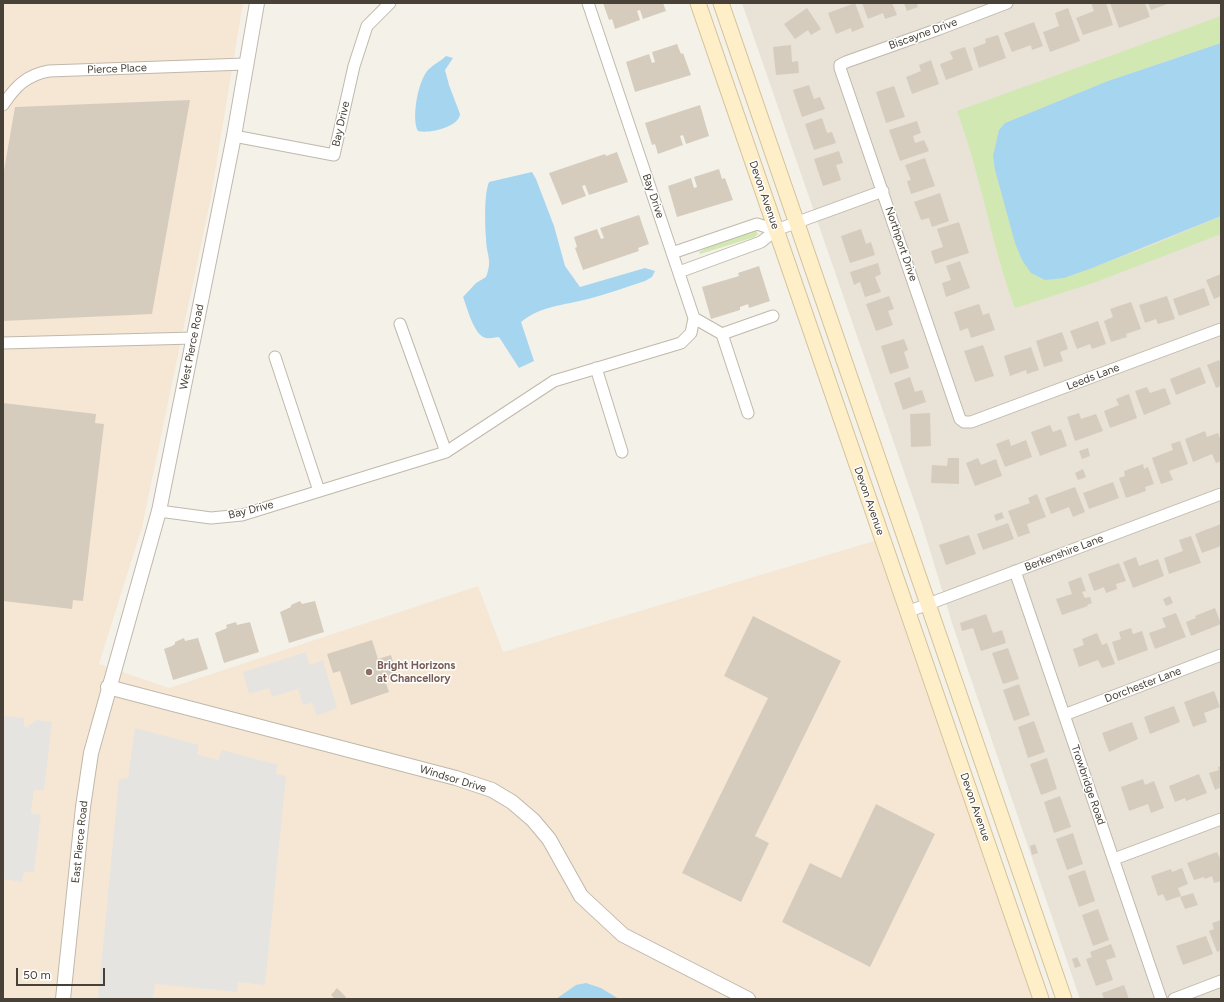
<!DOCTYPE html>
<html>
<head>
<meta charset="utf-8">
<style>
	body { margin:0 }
	#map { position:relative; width:1224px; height:1002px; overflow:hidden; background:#f4f1e9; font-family:Figtree,sans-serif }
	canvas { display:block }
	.frame { position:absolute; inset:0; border:4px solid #484137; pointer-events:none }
	.scale { position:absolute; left:16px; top:968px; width:89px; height:18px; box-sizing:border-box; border:2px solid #484137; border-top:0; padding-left:5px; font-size:12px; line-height:14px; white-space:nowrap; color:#484137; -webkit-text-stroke:3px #fff; paint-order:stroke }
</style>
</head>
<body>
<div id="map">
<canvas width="1224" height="1002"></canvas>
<div class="frame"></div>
<div class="scale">50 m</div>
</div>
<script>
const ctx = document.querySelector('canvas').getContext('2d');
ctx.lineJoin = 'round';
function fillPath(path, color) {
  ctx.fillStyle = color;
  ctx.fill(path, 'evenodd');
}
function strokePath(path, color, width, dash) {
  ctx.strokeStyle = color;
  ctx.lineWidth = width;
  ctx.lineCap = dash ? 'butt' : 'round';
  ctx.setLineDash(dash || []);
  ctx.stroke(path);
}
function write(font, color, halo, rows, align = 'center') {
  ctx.font = font + ' Figtree,sans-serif';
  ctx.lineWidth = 3;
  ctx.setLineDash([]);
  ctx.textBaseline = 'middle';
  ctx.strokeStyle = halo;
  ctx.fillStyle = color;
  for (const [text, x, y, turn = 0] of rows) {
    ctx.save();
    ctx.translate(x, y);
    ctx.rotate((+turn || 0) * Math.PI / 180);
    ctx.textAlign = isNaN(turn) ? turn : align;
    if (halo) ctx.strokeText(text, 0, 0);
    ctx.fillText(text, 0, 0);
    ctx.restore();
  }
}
const residential = new Path2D(`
	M 742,3 L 1221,3 L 1221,999 L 1080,999 L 953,626 L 921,521 Z`);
const commercial = new Path2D(`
	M 3,3 L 243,3 L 210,202 L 142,527 L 99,664 L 169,688 L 478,586 L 503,652 L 874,541 L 1033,999 L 3,999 Z`);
const green = new Path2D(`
	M 1221,16 L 1221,43 L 1108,81 L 1005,123 L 999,130 L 995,170 L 1003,198 L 1064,278 L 1153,245 L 1221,216 L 1221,234 L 1096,282 L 1015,308 C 991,244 981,175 957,111 Z
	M 756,231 L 758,234 L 755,237 L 700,254 L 699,252 L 708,247 Z`);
const parking = new Path2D(`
	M 306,652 L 309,665 L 323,660 L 337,708 L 317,716 L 312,703 L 303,705 L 298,689 L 272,697 L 269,688 L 249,694 L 243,672 Z
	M 3,716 L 24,718 L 24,725 L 26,728 L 37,720 L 52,722 L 44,790 L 34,790 L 31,811 L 32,814 L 41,814 L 34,872 L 24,872 L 22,882 L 3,879 Z
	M 135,728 L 199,745 L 197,753 L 199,755 L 218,760 L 222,750 L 278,765 L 276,774 L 286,776 L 265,985 L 238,982 L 237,992 L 155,984 L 153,999 L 98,999 L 119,779 L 128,778 Z`);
const water = new Path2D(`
	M 1221,43 L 1221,216 L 1092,268 L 1064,278 L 1045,280 L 1031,273 L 1022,260 L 1015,243 L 995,170 L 993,156 L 999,130 L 1005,123 L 1108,81 Z
	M 446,56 L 453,58 L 445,70 L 449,85 L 460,114 C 459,127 429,134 418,131 C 411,119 418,79 429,69 C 434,64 441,61 446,56 Z
	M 532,172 L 536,179 L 554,226 L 565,266 L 580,287 L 645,268 L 655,271 L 652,277 L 645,281 C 626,287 607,294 588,299 C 565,305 540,306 521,322 L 534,361 L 519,368 L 499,337 C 495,337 491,339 486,338 C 474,336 467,307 463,297 L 476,283 L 486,277 C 493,260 486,254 486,238 C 485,224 484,194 489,182 Z
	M 586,983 L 601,988 L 619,999 L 556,999 L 576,985 Z`);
const building = new Path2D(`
	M 603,3 L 663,3 L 666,11 L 643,19 L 640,10 L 637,11 L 640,20 L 615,29 L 612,19 L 609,20 Z
	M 855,3 L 864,27 L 852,32 L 851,28 L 836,34 L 828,13 Z
	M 862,3 L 892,3 L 897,15 L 885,19 L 883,13 L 868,19 Z
	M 904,3 L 917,3 L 918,7 L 907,11 Z
	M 1091,3 L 1106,3 L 1113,25 L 1083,35 L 1076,18 L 1094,11 Z
	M 1110,3 L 1145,3 L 1150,17 L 1119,28 Z
	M 1148,3 L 1170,3 L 1151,10 Z
	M 807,8 L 821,29 L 811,35 L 808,30 L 795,39 L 784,24 Z
	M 1068,8 L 1080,41 L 1050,52 L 1043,32 L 1059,26 L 1055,13 Z
	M 1034,22 L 1043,46 L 1032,50 L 1031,45 L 1012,52 L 1004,33 Z
	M 998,35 L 1006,58 L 979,68 L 973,48 L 986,43 L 985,39 Z
	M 677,44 L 681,54 L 683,53 L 691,75 L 635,92 L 626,62 L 649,54 L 652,63 L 655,62 L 652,52 Z
	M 791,45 L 792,62 L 798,61 L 799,73 L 776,75 L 773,47 Z
	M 965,47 L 973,70 L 946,80 L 940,64 L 953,59 L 950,52 Z
	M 931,60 L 939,84 L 912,94 L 906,77 L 921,71 L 919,65 Z
	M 809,85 L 814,99 L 820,97 L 825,109 L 802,117 L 793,90 Z
	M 894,86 L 905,117 L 886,123 L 876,92 Z
	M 190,100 L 152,314 L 3,321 L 3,176 L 15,107 Z
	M 700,105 L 709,136 L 686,144 L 683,135 L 680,136 L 683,145 L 658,154 L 655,144 L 652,145 L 645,123 Z
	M 822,118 L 827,133 L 832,132 L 836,143 L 814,150 L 805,124 Z
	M 917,121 L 921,133 L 913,136 L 915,143 L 924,140 L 929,151 L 900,161 L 889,130 Z
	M 839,151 L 843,163 L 836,165 L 841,180 L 823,186 L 814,159 Z
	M 617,152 L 628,182 L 589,195 L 585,185 L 582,186 L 586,196 L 562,205 L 549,173 L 605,154 L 606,156 Z
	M 925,158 L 935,186 L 911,194 L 907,181 L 911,180 L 905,165 Z
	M 719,169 L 722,179 L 725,178 L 733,200 L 677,217 L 668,186 L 691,178 L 694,188 L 697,187 L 694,177 Z
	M 940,193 L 949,221 L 932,227 L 929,218 L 921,220 L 914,202 Z
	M 639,215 L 649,244 L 638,248 L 639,251 L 583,270 L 575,248 L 577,247 L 574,237 L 597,229 L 601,239 L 604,238 L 600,228 Z
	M 959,222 L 969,253 L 935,264 L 931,251 L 943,247 L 937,229 Z
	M 861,229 L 866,244 L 871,242 L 875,255 L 850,263 L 841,236 Z
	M 960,261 L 970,288 L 946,297 L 942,283 L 951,280 L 946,266 Z
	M 878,263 L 881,274 L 875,277 L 881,292 L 865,297 L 860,282 L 854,285 L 850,272 Z
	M 759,266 L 770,301 L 749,308 L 748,304 L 740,307 L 740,310 L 711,319 L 702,287 L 739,276 L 738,273 Z
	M 1221,274 L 1221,296 L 1214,299 L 1206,280 Z
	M 1204,288 L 1210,305 L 1179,316 L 1173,299 Z
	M 889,296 L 894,309 L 888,311 L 893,325 L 876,331 L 866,304 Z
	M 1167,296 L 1175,319 L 1158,324 L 1156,319 L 1145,323 L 1139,305 Z
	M 1131,302 L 1141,329 L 1126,334 L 1127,337 L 1111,342 L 1104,321 L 1113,317 L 1110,309 Z
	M 979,304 L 983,315 L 989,313 L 995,330 L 971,338 L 968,328 L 960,331 L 954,312 Z
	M 1098,321 L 1106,344 L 1092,349 L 1090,344 L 1077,349 L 1070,331 Z
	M 1062,332 L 1068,349 L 1060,352 L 1063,361 L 1044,367 L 1036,341 Z
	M 904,339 L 908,350 L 904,352 L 909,368 L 890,374 L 881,346 Z
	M 983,345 L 994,376 L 975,382 L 964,351 Z
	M 1031,347 L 1039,370 L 1027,374 L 1026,370 L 1010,376 L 1004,356 Z
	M 1219,360 L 1221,365 L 1221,386 L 1216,388 L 1207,365 Z
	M 1200,367 L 1206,383 L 1176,395 L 1170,379 Z
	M 910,377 L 915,392 L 922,390 L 926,402 L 903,410 L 894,383 Z
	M 1147,387 L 1150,393 L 1165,388 L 1171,404 L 1144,415 L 1135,391 Z
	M 1129,394 L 1137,418 L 1110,428 L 1104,411 L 1119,405 L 1116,399 Z
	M 3,403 L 96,414 L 95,423 L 104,424 L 83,601 L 73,600 L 72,609 L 3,601 Z
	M 930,413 L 931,446 L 911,447 L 910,414 Z
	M 1079,413 L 1081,419 L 1096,414 L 1103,431 L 1075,441 L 1067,417 Z
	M 1050,425 L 1053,432 L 1061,429 L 1067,446 L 1040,456 L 1031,432 Z
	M 1205,431 L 1207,437 L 1218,433 L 1221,441 L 1221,461 L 1216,463 L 1212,454 L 1193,462 L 1185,439 Z
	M 1009,439 L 1011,446 L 1026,440 L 1032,457 L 1005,467 L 996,444 Z
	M 1180,441 L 1188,464 L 1169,471 L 1173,480 L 1161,484 L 1152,458 L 1173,450 L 1171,444 Z
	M 1088,448 L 1090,456 L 1082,459 L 1079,451 Z
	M 948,458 L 959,458 L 959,484 L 931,483 L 932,465 L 947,466 Z
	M 978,458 L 981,465 L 996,459 L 1002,476 L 975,486 L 966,463 Z
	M 1143,464 L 1144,469 L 1148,467 L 1154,484 L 1145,487 L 1146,491 L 1126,498 L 1119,478 L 1125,476 L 1124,471 Z
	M 1083,469 L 1086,477 L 1078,480 L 1075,473 Z
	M 1113,482 L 1119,498 L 1089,509 L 1083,493 Z
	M 1075,487 L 1085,512 L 1073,517 L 1069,507 L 1051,514 L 1045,498 Z
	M 1037,494 L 1046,517 L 1027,524 L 1030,533 L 1018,537 L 1008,511 L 1030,503 L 1028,498 Z
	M 1002,512 L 1004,518 L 996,521 L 994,515 Z
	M 1008,523 L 1014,539 L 983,550 L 977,534 Z
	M 1221,524 L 1221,546 L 1202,553 L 1195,534 Z
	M 969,535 L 976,554 L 946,565 L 939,545 Z
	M 1191,536 L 1201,563 L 1169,574 L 1164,558 L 1183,551 L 1179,540 Z
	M 1136,557 L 1139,566 L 1158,559 L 1164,576 L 1133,588 L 1123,562 Z
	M 1119,563 L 1126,581 L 1116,584 L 1117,589 L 1106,593 L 1104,587 L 1094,591 L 1088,574 Z
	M 1081,577 L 1086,591 L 1082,592 L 1085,598 L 1090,597 L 1092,603 L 1087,605 L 1088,606 L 1062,615 L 1056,599 L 1072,594 L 1068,582 Z
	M 1170,596 L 1173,603 L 1166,606 L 1163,599 Z
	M 300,601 L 302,604 L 315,601 L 324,632 L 289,643 L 280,612 L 291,607 L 291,605 Z
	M 1215,608 L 1221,624 L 1191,636 L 1186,622 L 1196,618 L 1195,616 Z
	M 1176,613 L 1186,637 L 1155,649 L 1149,633 L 1166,627 L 1162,618 Z
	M 986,614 L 993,633 L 1002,630 L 1006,643 L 981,651 L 973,628 L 962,631 L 960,623 Z
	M 753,616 L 841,661 L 755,836 L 769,843 L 741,902 L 682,873 L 768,698 L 724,676 Z
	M 236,622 L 237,625 L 250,622 L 259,652 L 224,663 L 215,633 L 227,628 L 226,625 Z
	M 1131,628 L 1133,634 L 1142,631 L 1148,650 L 1118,661 L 1112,642 L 1121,639 L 1119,632 Z
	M 1097,633 L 1102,645 L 1107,643 L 1115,664 L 1102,668 L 1098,660 L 1079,667 L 1073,649 L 1084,645 L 1082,639 Z
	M 184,638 L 185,641 L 198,638 L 208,669 L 173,680 L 164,649 L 172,646 L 175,644 L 175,642 Z
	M 372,640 L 378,659 L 391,655 L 397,676 L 385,680 L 389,692 L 351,705 L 340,671 L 333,673 L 327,654 Z
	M 1008,648 L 1019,679 L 1003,684 L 992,653 Z
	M 1019,684 L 1030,715 L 1014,721 L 1003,690 Z
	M 1214,691 L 1220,707 L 1204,713 L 1207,722 L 1193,727 L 1184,702 Z
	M 1174,706 L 1180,722 L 1150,734 L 1144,717 Z
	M 1034,721 L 1045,752 L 1028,758 L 1018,727 Z
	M 1132,722 L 1138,739 L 1109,752 L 1102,733 Z
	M 1047,758 L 1057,789 L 1041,795 L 1030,764 Z
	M 1221,766 L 1221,787 L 1215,790 L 1209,773 L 1219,770 L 1218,767 Z
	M 1199,774 L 1207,793 L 1186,801 L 1185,798 L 1175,802 L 1169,786 Z
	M 1143,779 L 1145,785 L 1154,781 L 1164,808 L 1151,813 L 1148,804 L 1129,811 L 1121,787 Z
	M 1060,796 L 1071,827 L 1054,833 L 1044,802 Z
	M 876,804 L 935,834 L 870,967 L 782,922 L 810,863 L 841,878 Z
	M 1073,833 L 1083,864 L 1067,870 L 1056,839 Z
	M 1035,844 L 1038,853 L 1032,855 L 1030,846 Z
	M 1217,852 L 1221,861 L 1221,881 L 1214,883 L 1212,876 L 1205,879 L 1204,877 L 1194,880 L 1187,863 Z
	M 1182,868 L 1188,884 L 1178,888 L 1181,896 L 1166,901 L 1163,894 L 1158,896 L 1151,876 L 1171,869 L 1172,872 Z
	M 1085,870 L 1095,901 L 1079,907 L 1068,876 Z
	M 1193,893 L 1198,905 L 1185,909 L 1180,897 Z
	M 1098,909 L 1109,940 L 1093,946 L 1082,915 Z
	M 1221,920 L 1221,950 L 1217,952 L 1209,931 L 1214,929 L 1212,923 Z
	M 1206,936 L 1213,954 L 1183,965 L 1176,946 Z
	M 1111,944 L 1116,957 L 1106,960 L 1113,980 L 1096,986 L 1086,959 L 1092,957 L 1090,952 Z
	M 1077,957 L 1081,966 L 1075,968 L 1072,959 Z
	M 1124,985 L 1129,999 L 1104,999 L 1102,993 Z
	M 337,988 L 346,997 L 344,999 L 335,999 L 331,995 Z`);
const minor = new Path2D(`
	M 1007,3 L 939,29 L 846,62 L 840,65 L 840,68 L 960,419 L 964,422 L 971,422 L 1221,329
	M 3,105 C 15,87 26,75 49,71 L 245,64
	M 234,136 L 334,155 L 354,66 L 367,26 L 390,3
	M 672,253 L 757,224 L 776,230
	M 679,272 L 761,242 L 776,230 L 883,191
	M 694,318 L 722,334 L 773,316
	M 400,324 L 446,452
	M 722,334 L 748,413
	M 3,343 L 194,338
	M 275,357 L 319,491
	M 596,368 L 622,452
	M 159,511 L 211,518 L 242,515 L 446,452 L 554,381 L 681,343 L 691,333 L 694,318 L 588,3
	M 1015,571 L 1161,999
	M 907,612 L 1221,494
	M 1064,715 L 1221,655
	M 1114,859 L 1221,819
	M 1174,999 L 1221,981`);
const tertiary = new Path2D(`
	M 108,687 L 456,778 L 492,790 L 512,802 L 533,820 L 549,839 L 581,896 L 623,935 L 748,999
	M 63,999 L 83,807 L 91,753 L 159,511 L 234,136 L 257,3`);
const secondary = new Path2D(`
	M 698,3 L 1041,999
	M 721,3 L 1064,999`);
const markers = [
	[369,672,4,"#8d6e63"]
];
const streetNames = [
	["Biscayne Drive",923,34,-20],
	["Pierce Place",117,69,-2],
	["Bay Drive",341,124,-77],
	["Devon Avenue",764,195,71],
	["Bay Drive",653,196,71],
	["Northport Drive",901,244,71],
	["West Pierce Road",192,347,-79],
	["Leeds Lane",1093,377,-21],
	["Devon Avenue",869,501,71],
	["Bay Drive",251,510,-14],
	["Berkenshire Lane",1064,553,-21],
	["Dorchester Lane",1143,685,-21],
	["Windsor Drive",453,779,17],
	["Trowbridge Road",1088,785,71],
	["Devon Avenue",975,807,71],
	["East Pierce Road",80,842,-84]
];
const educationNames = [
	["Bright Horizons",377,666],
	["at Chancellory",377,679]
];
fillPath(residential, '#e8e2d7');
fillPath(commercial, '#f6e7d5');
fillPath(green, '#d2e8b2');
fillPath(parking, '#e6e4e1');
fillPath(water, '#a6d5f0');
fillPath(building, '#d6ccbe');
strokePath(minor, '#c0b8ab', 13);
strokePath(tertiary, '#c0b8ab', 16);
strokePath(secondary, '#d4c299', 17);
strokePath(minor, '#fff', 11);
strokePath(tertiary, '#fff', 14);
strokePath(secondary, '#feefc9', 15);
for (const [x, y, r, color] of markers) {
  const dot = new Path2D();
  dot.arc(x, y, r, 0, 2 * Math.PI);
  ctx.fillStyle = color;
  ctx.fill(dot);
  strokePath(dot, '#fff', 1.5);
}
write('11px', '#484137', '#fff', streetNames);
write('bold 11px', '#785e54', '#fff', educationNames, 'left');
</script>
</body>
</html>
